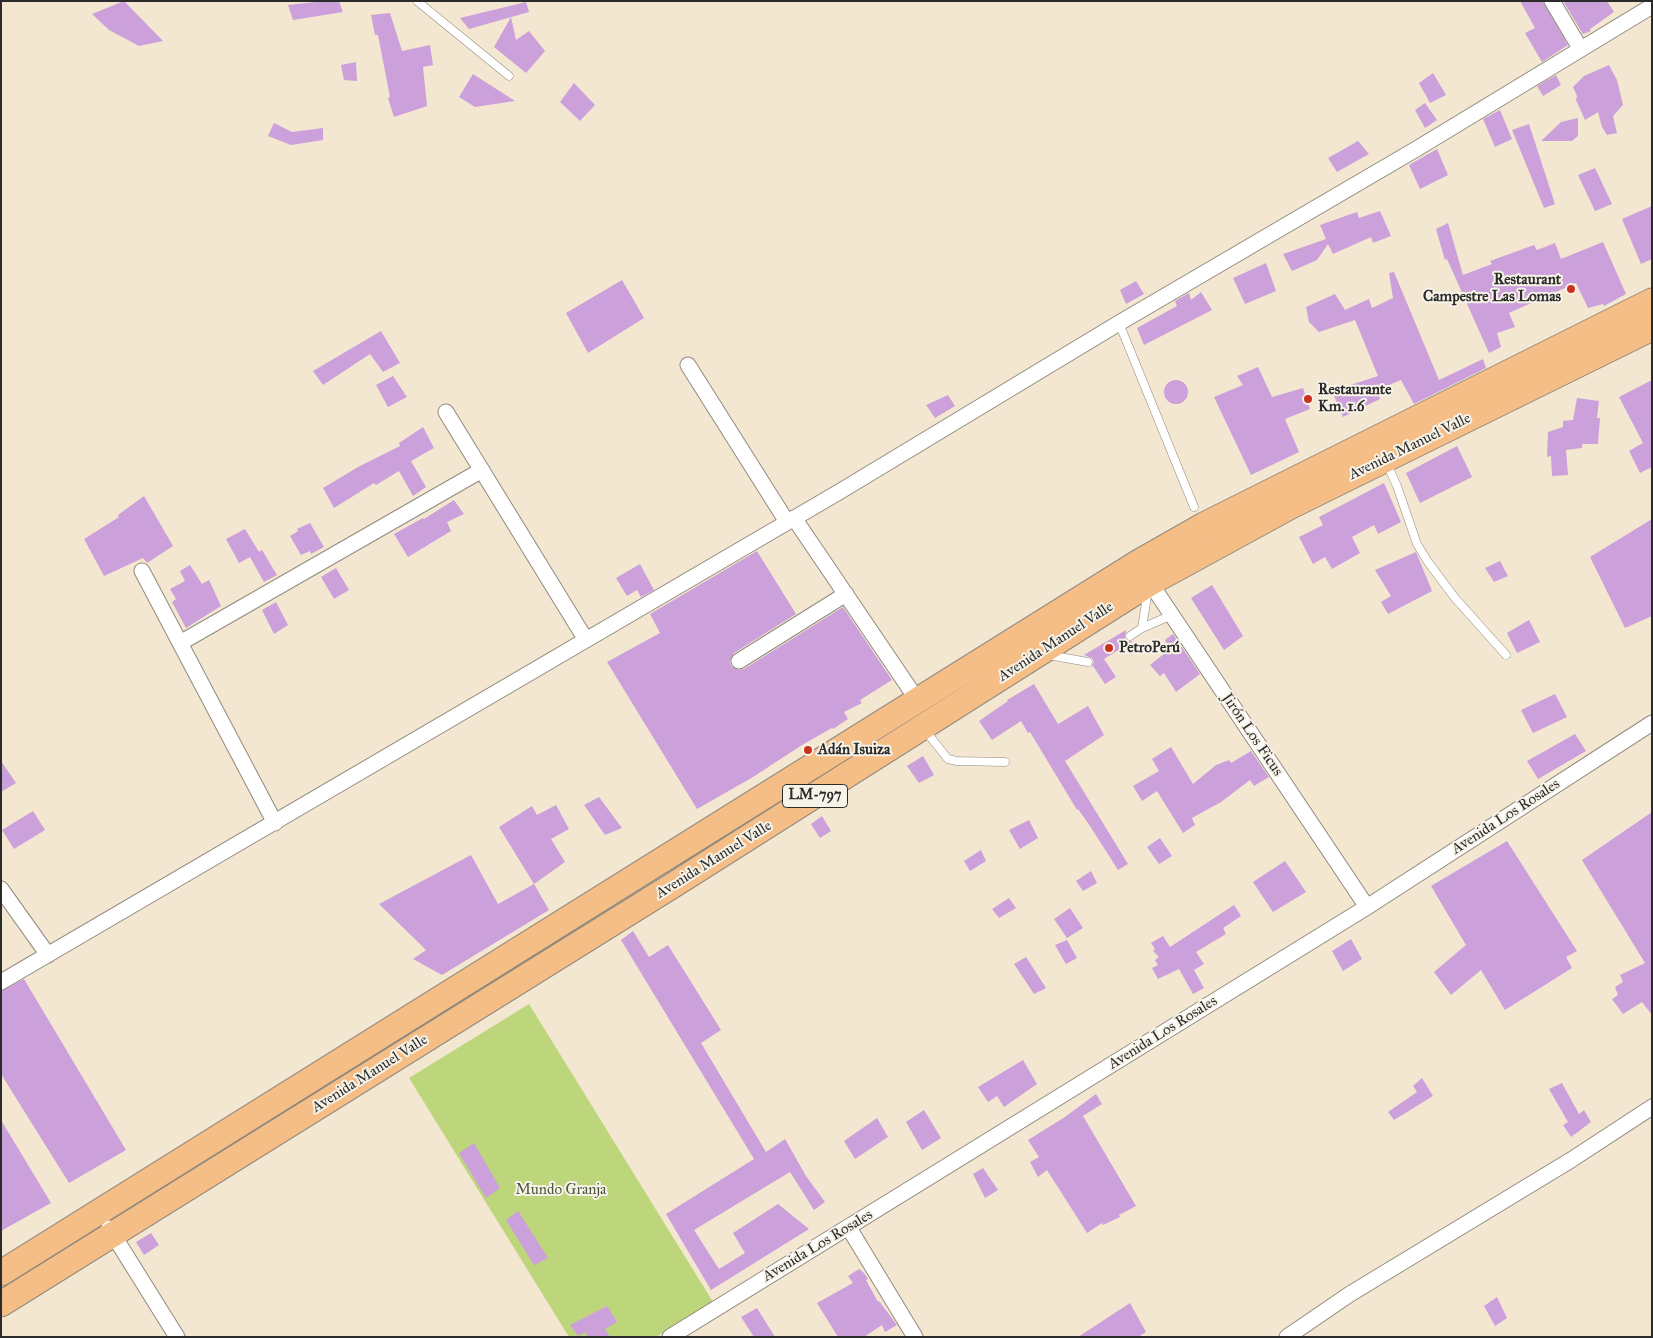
<!DOCTYPE html>
<html>
<head>
<meta charset="utf-8">
<style>
	body { margin:0 }
	#map { position:relative; width:1653px; height:1338px; overflow:hidden; background:#f4e7d1; font-family:"IM FELL Great Primer",serif }
	canvas { display:block }
	.frame { position:absolute; inset:0; border:2px solid #2b2b2b; pointer-events:none }
</style>
</head>
<body>
<div id="map">
<canvas width="1653" height="1338"></canvas>
<div class="frame"></div>
</div>
<script>
const ctx = document.querySelector('canvas').getContext('2d');
ctx.lineJoin = 'round';
function fillPath(path, color) {
  ctx.fillStyle = color;
  ctx.fill(path, 'evenodd');
}
function strokePath(path, color, width, dash) {
  ctx.strokeStyle = color;
  ctx.lineWidth = width;
  ctx.lineCap = dash ? 'butt' : 'round';
  ctx.setLineDash(dash || []);
  ctx.stroke(path);
}
function write(font, color, halo, rows, align = 'center') {
  ctx.font = font + ' "IM FELL Great Primer",serif';
  ctx.lineWidth = 4;
  ctx.setLineDash([]);
  ctx.textBaseline = 'middle';
  ctx.strokeStyle = halo;
  ctx.fillStyle = color;
  for (const [text, x, y, turn = 0] of rows) {
    ctx.save();
    ctx.translate(x, y);
    ctx.rotate((+turn || 0) * Math.PI / 180);
    ctx.textAlign = isNaN(turn) ? turn : align;
    if (halo) ctx.strokeText(text, 0, 0);
    ctx.fillText(text, 0, 0);
    ctx.restore();
  }
}
const green = new Path2D(`
	M 529,1004 L 713,1302 L 656,1337 L 569,1337 L 409,1078 Z`);
const building = new Path2D(`
	M 124,1 L 163,41 L 139,46 L 109,30 L 92,14 Z
	M 325,1 L 339,1 L 343,12 L 293,20 L 288,5 Z
	M 1520,1 L 1543,1 L 1568,45 L 1542,62 L 1525,33 L 1535,28 Z
	M 1563,1 L 1607,1 L 1614,12 L 1590,29 L 1591,31 L 1583,34 Z
	M 526,2 L 529,12 L 469,29 L 460,18 Z
	M 390,13 L 402,51 L 430,45 L 433,65 L 423,67 L 427,106 L 394,117 L 388,98 L 390,97 L 378,35 L 375,35 L 371,15 Z
	M 511,17 L 516,40 L 529,31 L 545,51 L 526,73 L 494,47 Z
	M 356,62 L 357,81 L 344,80 L 341,65 Z
	M 1609,65 L 1617,80 L 1623,105 L 1613,116 L 1617,133 L 1607,135 L 1602,127 L 1598,112 L 1585,120 L 1576,100 L 1577,96 L 1573,87 L 1584,76 Z
	M 1433,73 L 1446,95 L 1430,103 L 1419,83 Z
	M 473,74 L 515,101 L 475,107 L 459,97 Z
	M 1556,75 L 1561,85 L 1543,96 L 1537,86 Z
	M 574,83 L 595,105 L 580,121 L 560,102 Z
	M 1425,103 L 1437,120 L 1425,128 L 1415,110 Z
	M 1500,110 L 1512,139 L 1495,147 L 1483,119 Z
	M 1578,118 L 1578,136 L 1572,141 L 1541,141 L 1561,122 Z
	M 274,123 L 292,132 L 323,128 L 323,140 L 291,145 L 268,136 Z
	M 1529,124 L 1555,204 L 1544,208 L 1512,130 Z
	M 1358,141 L 1369,154 L 1337,172 L 1328,158 Z
	M 1437,149 L 1448,175 L 1420,189 L 1409,165 Z
	M 1595,168 L 1612,204 L 1595,211 L 1578,175 Z
	M 1652,206 L 1652,259 L 1641,264 L 1622,219 Z
	M 1380,211 L 1391,236 L 1373,243 L 1371,237 L 1333,254 L 1328,244 L 1317,260 L 1292,271 L 1283,254 L 1326,239 L 1320,225 L 1357,212 L 1359,218 Z
	M 1448,223 L 1463,275 L 1492,264 L 1490,261 L 1534,245 L 1537,250 L 1555,243 L 1561,259 L 1603,242 L 1626,294 L 1604,306 L 1603,304 L 1588,308 L 1576,283 L 1509,313 L 1515,327 L 1497,333 L 1501,347 L 1489,353 L 1447,259 L 1445,260 L 1436,229 Z
	M 1266,263 L 1276,291 L 1245,304 L 1233,278 Z
	M 1394,272 L 1439,380 L 1483,359 L 1486,368 L 1414,404 L 1401,380 L 1377,390 L 1380,399 L 1343,417 L 1332,391 L 1378,376 L 1355,320 L 1319,332 L 1309,322 L 1306,307 L 1335,294 L 1345,310 L 1369,299 L 1372,308 L 1393,298 L 1389,273 Z
	M 622,280 L 644,318 L 588,353 L 566,313 Z
	M 1136,281 L 1144,294 L 1126,304 L 1120,290 Z
	M 1201,292 L 1212,310 L 1144,345 L 1137,328 L 1177,306 L 1175,301 L 1189,293 L 1191,300 Z
	M 381,331 L 400,363 L 383,372 L 370,354 L 323,385 L 313,371 Z
	M 1258,367 L 1272,397 L 1303,388 L 1310,409 L 1285,419 L 1299,452 L 1251,475 L 1214,397 L 1243,385 L 1237,376 Z
	M 393,376 L 407,397 L 388,407 L 376,385 Z
	M1164 392a12 12 0 1 1 24 0a12 12 0 1 1-24 0Z
	M 1652,380 L 1652,467 L 1640,473 L 1629,451 L 1643,443 L 1619,397 Z
	M 948,395 L 955,406 L 935,418 L 926,405 Z
	M 1577,398 L 1599,401 L 1597,418 L 1600,418 L 1598,444 L 1582,444 L 1582,448 L 1566,450 L 1568,475 L 1552,476 L 1551,456 L 1547,457 L 1548,432 L 1563,427 L 1563,421 L 1573,420 Z
	M 423,427 L 434,448 L 411,461 L 426,487 L 413,496 L 399,471 L 376,485 L 374,483 L 334,508 L 323,488 L 358,467 L 400,446 L 399,443 Z
	M 1457,446 L 1472,477 L 1420,503 L 1406,473 Z
	M 1384,483 L 1401,522 L 1378,534 L 1374,525 L 1352,537 L 1360,553 L 1332,569 L 1325,557 L 1313,564 L 1299,537 L 1323,525 L 1319,517 Z
	M 144,496 L 173,546 L 147,563 L 143,558 L 104,576 L 84,539 L 119,517 L 118,515 Z
	M 454,500 L 464,514 L 447,522 L 451,531 L 408,557 L 394,534 L 423,518 L 424,519 Z
	M 1652,519 L 1652,616 L 1625,628 L 1590,557 Z
	M 310,523 L 324,547 L 311,554 L 310,551 L 301,555 L 290,536 L 298,531 L 297,529 Z
	M 245,529 L 259,552 L 262,550 L 277,575 L 264,582 L 250,557 L 239,563 L 226,539 Z
	M 757,551 L 796,614 L 734,653 L 730,661 L 731,666 L 739,670 L 744,669 L 843,607 L 892,680 L 860,700 L 862,703 L 844,712 L 848,719 L 833,729 L 832,728 L 802,745 L 753,777 L 697,809 L 607,662 L 660,633 L 650,614 Z
	M 1416,552 L 1432,591 L 1388,614 L 1381,602 L 1391,596 L 1375,570 Z
	M 1500,561 L 1508,576 L 1494,582 L 1485,568 Z
	M 640,564 L 654,590 L 641,597 L 637,590 L 627,596 L 616,578 Z
	M 190,565 L 202,584 L 209,580 L 221,606 L 186,628 L 172,602 L 176,599 L 170,589 L 185,581 L 180,571 Z
	M 336,568 L 349,590 L 334,599 L 321,577 Z
	M 1212,585 L 1243,636 L 1224,650 L 1191,598 Z
	M 276,602 L 288,625 L 274,634 L 262,610 Z
	M 1529,620 L 1540,642 L 1517,653 L 1507,633 Z
	M 1126,630 L 1125,639 L 1128,641 L 1133,641 L 1104,659 L 1116,677 L 1105,684 L 1093,666 L 1091,667 L 1094,662 L 1092,658 L 1084,655 Z
	M 1173,634 L 1200,674 L 1176,692 L 1164,673 L 1160,676 L 1150,665 L 1170,649 L 1165,640 Z
	M 1034,684 L 1058,724 L 1088,706 L 1104,735 L 1065,761 L 1128,864 L 1118,870 L 1090,826 L 1078,809 L 1077,810 L 1030,732 L 1028,733 L 1021,721 L 992,740 L 979,721 L 1008,701 L 1007,700 Z
	M 1555,694 L 1567,717 L 1533,733 L 1521,710 Z
	M 1575,734 L 1586,751 L 1538,779 L 1527,761 Z
	M 1171,747 L 1193,784 L 1216,765 L 1229,760 L 1231,763 L 1251,751 L 1269,777 L 1254,786 L 1250,780 L 1221,802 L 1192,818 L 1195,825 L 1183,833 L 1157,791 L 1142,801 L 1133,786 L 1159,771 L 1152,759 Z
	M 923,756 L 934,775 L 919,783 L 907,766 Z
	M 1,761 L 16,783 L 1,792 Z
	M 599,797 L 622,828 L 605,835 L 584,805 Z
	M 556,805 L 569,829 L 551,839 L 565,862 L 534,884 L 499,827 L 532,806 L 537,815 Z
	M 33,811 L 45,830 L 14,849 L 2,830 Z
	M 1652,812 L 1652,1015 L 1642,1002 L 1623,1014 L 1612,999 L 1618,995 L 1615,987 L 1623,982 L 1620,975 L 1645,963 L 1582,860 Z
	M 822,816 L 831,831 L 820,838 L 811,824 Z
	M 1029,820 L 1038,838 L 1020,849 L 1009,830 Z
	M 1160,838 L 1172,856 L 1159,864 L 1147,847 Z
	M 1507,841 L 1577,951 L 1566,957 L 1572,968 L 1505,1010 L 1481,970 L 1451,995 L 1434,972 L 1466,945 L 1431,886 Z
	M 981,850 L 986,861 L 970,871 L 964,861 Z
	M 471,855 L 498,904 L 534,884 L 549,910 L 442,975 L 413,959 L 426,950 L 379,904 Z
	M 1285,861 L 1306,892 L 1273,912 L 1253,882 Z
	M 1091,871 L 1097,883 L 1083,891 L 1076,881 Z
	M 1009,898 L 1016,908 L 999,918 L 992,909 Z
	M 1234,905 L 1241,916 L 1223,928 L 1226,934 L 1196,952 L 1204,964 L 1194,970 L 1204,988 L 1193,994 L 1179,969 L 1158,979 L 1152,968 L 1158,965 L 1155,960 L 1159,957 L 1153,951 L 1155,949 L 1151,943 L 1163,936 L 1170,947 Z
	M 1070,908 L 1083,928 L 1067,938 L 1054,919 Z
	M 633,931 L 649,957 L 668,945 L 721,1030 L 701,1043 L 766,1152 L 785,1139 L 806,1176 L 825,1202 L 814,1210 L 790,1172 L 694,1230 L 719,1269 L 745,1253 L 733,1233 L 778,1204 L 809,1229 L 711,1290 L 666,1214 L 754,1159 L 621,940 Z
	M 1351,939 L 1362,959 L 1343,971 L 1332,951 Z
	M 1067,940 L 1077,958 L 1066,964 L 1055,945 Z
	M 1026,957 L 1046,988 L 1034,994 L 1014,964 Z
	M 24,979 L 126,1150 L 69,1183 L 1,1074 L 1,991 Z
	M 1023,1060 L 1037,1084 L 1004,1107 L 997,1096 L 988,1102 L 978,1087 Z
	M 1422,1078 L 1433,1096 L 1394,1120 L 1388,1112 L 1417,1092 L 1413,1086 Z
	M 1562,1083 L 1579,1114 L 1584,1110 L 1591,1122 L 1571,1137 L 1563,1125 L 1568,1122 L 1549,1089 Z
	M 1096,1094 L 1102,1104 L 1083,1116 L 1136,1206 L 1119,1215 L 1120,1217 L 1103,1225 L 1102,1223 L 1087,1233 L 1047,1170 L 1038,1177 L 1030,1162 L 1039,1157 L 1028,1140 L 1065,1117 Z
	M 924,1110 L 941,1138 L 922,1150 L 906,1122 Z
	M 877,1118 L 888,1137 L 855,1159 L 844,1141 Z
	M 1,1120 L 51,1203 L 1,1231 Z
	M 474,1143 L 500,1188 L 486,1198 L 459,1153 Z
	M 983,1168 L 998,1190 L 985,1198 L 973,1174 Z
	M 518,1211 L 548,1258 L 534,1265 L 506,1220 Z
	M 151,1233 L 159,1245 L 144,1255 L 136,1242 Z
	M 859,1269 L 864,1273 L 868,1279 L 866,1280 L 878,1302 L 879,1301 L 897,1325 L 885,1332 L 882,1325 L 864,1337 L 838,1337 L 817,1303 L 853,1283 L 848,1276 Z
	M 1497,1297 L 1507,1318 L 1495,1326 L 1484,1306 Z
	M 1130,1303 L 1146,1332 L 1138,1337 L 1078,1337 Z
	M 607,1306 L 617,1322 L 605,1329 L 610,1337 L 588,1337 L 585,1332 L 578,1336 L 570,1325 Z
	M 757,1308 L 775,1337 L 754,1337 L 741,1317 Z`);
const service = new Path2D(`
	M 417,1 L 509,76
	M 1119,323 L 1194,507
	M 1387,464 L 1397,486 L 1417,544 L 1428,562 L 1455,598 L 1506,655
	M 1142,628 L 1172,615
	M 1130,636 L 1142,628 L 1148,590
	M 1048,655 L 1088,662
	M 924,729 L 948,759 L 957,761 L 1005,762`);
const minor = new Path2D(`
	M 1552,1 L 1580,48
	M 688,365 L 787,522
	M 446,412 L 586,640
	M 794,518 L 918,701
	M 142,571 L 275,823
	M 1147,578 L 1367,907
	M 180,643 L 482,470
	M 739,661 L 846,594
	M 1,889 L 48,955
	M 1,982 L 839,492 L 1119,323 L 1418,148 L 1652,6
	M 109,1228 L 177,1337
	M 849,1228 L 915,1337
	M 670,1337 L 1367,907 L 1652,723
	M 1287,1337 L 1350,1294 L 1571,1160 L 1652,1107`);
const primary = new Path2D(`
	M 1,1273 L 1139,562 L 1204,525 L 1652,301
	M 1,1304 L 675,884 L 1150,583 L 1291,506 L 1652,328`);
const markers = [
	[1571,289,5,"#c8321e"],
	[1308,399,5,"#c8321e"],
	[1109,648,5,"#c8321e"],
	[808,750,5,"#c8321e"]
];
const shields = [
	[815,796,65]
];
const shieldNames = [
	["LM-797",815,796]
];
const poiNames = [
	["Restaurant",1561,280,"right"],
	["Campestre Las Lomas",1561,297,"right"],
	["Restaurante",1318,390],
	["Km. 1.6",1318,407],
	["PetroPerú",1119,648],
	["Adán Isuiza",818,750]
];
const streetNames = [
	["Avenida Manuel Valle",1410,447,-26],
	["Avenida Manuel Valle",1056,642,-33],
	["Jirón Los Ficus",1252,735,56],
	["Avenida Los Rosales",1506,817,-33],
	["Avenida Manuel Valle",714,860,-32],
	["Avenida Los Rosales",1163,1033,-32],
	["Avenida Manuel Valle",370,1074,-32],
	["Avenida Los Rosales",818,1246,-31]
];
const parkNames = [
	["Mundo Granja",561,1190]
];
fillPath(green, '#bdd67b');
fillPath(building, '#cba0db');
strokePath(service, '#90897e', 9);
strokePath(minor, '#90897e', 17);
strokePath(primary, '#90897e', 27);
strokePath(service, '#fff', 8);
strokePath(minor, '#fff', 15);
strokePath(primary, '#f6be87', 25);
for (const [x, y, r, color] of markers) {
  const dot = new Path2D();
  dot.arc(x, y, r, 0, 2 * Math.PI);
  ctx.fillStyle = color;
  ctx.fill(dot);
  strokePath(dot, '#f7f3e8', 2);
}
for (const [x, y, w] of shields) {
  const box = new Path2D();
  box.roundRect(x - w / 2, y - 11.5, w, 23, 4);
  ctx.fillStyle = '#f7f3e8';
  ctx.fill(box);
  strokePath(box, '#2b2b2b', 1);
}
write('bold 14px', '#2b2b2b', null, shieldNames);
write('bold 15px', '#2b2b2b', '#f7f3e8', poiNames, 'left');
write('15px', '#2b2b2b', '#f7f3e8', streetNames);
write('15px', '#50563f', '#f7f3e8', parkNames);
</script>
</body>
</html>
